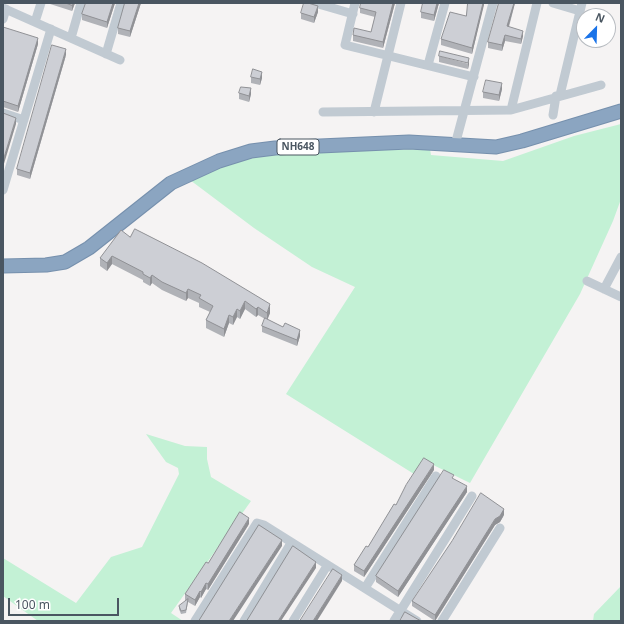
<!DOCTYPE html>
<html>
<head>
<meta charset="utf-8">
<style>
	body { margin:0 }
	#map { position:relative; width:624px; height:624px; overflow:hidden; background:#f5f3f3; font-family:"Noto Sans",sans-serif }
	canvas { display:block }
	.frame { position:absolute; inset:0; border:4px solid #4a5661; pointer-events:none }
	.north { position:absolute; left:576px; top:8px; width:40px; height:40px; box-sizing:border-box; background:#fff; border:1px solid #b7bbc0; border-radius:50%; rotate:23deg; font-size:11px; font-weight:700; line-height:16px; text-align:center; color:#4a5661 }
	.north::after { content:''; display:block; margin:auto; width:14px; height:18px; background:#1a73e8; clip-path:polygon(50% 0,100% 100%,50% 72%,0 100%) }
	.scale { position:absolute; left:8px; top:598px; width:111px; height:18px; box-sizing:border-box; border:2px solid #4a5661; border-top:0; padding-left:5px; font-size:12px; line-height:14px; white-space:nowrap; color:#4a5661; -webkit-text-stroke:3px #fff; paint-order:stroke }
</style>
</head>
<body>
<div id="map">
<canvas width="624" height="624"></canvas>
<div class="frame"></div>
<div class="north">N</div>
<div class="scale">100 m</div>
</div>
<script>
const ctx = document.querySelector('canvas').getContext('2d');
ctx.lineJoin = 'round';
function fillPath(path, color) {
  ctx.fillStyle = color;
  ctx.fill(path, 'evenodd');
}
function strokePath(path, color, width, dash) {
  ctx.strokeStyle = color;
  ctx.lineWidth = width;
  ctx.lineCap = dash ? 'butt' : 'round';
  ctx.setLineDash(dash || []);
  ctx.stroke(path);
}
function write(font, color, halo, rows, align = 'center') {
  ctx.font = font + ' "Noto Sans",sans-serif';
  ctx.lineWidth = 4;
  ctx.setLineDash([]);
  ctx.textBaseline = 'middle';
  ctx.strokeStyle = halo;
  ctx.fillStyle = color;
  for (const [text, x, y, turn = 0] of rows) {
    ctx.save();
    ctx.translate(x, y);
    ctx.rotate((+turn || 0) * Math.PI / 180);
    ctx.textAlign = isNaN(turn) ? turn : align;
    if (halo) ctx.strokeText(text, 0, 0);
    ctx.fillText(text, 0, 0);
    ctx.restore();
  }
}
const green = new Path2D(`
	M 621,124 L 621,199 L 613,221 L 580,294 L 470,483 L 423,460 L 414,474 L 286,394 L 355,287 L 312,267 L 254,228 L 190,180 L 229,163 L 263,155 L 324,151 L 430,149 L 431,155 L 503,161 L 574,136 Z
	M 146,434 L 185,446 L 207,447 L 207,459 L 211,477 L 251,501 L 171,613 L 183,621 L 38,621 L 3,596 L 3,558 L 76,603 L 111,557 L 142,547 L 179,474 L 178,468 L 166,462 Z
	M 621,586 L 621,621 L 593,621 L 594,614 Z`);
const minor = new Path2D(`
	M 315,3 L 353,14
	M 355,3 L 345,45 L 474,77
	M 553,3 L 580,11
	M 3,8 L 120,60
	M 3,19 L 6,9
	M 35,22 L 41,3
	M 71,38 L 81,3
	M 106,54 L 121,3
	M 428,65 L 445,3
	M 560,95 L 582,3
	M 511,110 L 537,3
	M 323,112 L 511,110 L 601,85
	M 374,112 L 401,3
	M 3,113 L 24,120
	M 553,115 L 556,96
	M 455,145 L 493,3
	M 3,190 L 51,29
	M 587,281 L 621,297
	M 604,289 L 621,257
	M 365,588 L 436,476
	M 195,621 L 257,523 L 264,525 L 417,621
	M 244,621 L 291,543
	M 293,621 L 327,566
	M 394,621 L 472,496
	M 442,621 L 500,528`);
const highway = new Path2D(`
	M 3,266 L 46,265 L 65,262 L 89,248 L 171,183 L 219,161 L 251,151 L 275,148 L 409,142 L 496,147 L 522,141 L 621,111`);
const wall = new Path2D(`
	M 47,3 L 75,3 L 72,11 Z
	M 115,3 L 107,28 L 82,20 L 82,14 Z
	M 141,3 L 130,37 L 118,34 L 118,28 Z
	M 395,3 L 383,48 L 353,41 L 353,35 L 371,32 L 375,17 L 360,13 L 360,8 Z
	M 439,3 L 434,21 L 421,18 L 421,12 Z
	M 484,3 L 472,54 L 441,45 L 441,39 L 466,16 Z
	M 499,3 L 515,3 L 509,27 L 523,36 L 521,44 L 505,41 L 502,51 L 488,48 L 488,42 Z
	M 318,12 L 314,23 L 301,19 L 301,13 Z
	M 3,27 L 38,44 L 18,112 L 3,107 Z
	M 66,55 L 30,179 L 17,175 L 17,169 Z
	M 439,56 L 469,64 L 468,69 L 439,62 Z
	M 251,77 L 262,78 L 260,85 L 251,83 Z
	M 502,89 L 499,101 L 483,98 L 483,92 Z
	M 239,93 L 251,94 L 249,102 L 239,99 Z
	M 130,237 L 270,313 L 267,319 L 300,336 L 297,346 L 262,332 L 262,326 L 265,319 L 258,315 L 256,317 L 245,309 L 240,319 L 237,317 L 233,325 L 229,323 L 224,337 L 206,328 L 206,320 L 210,312 L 199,307 L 199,303 L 188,298 L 186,301 L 162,290 L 152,283 L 150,286 L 143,282 L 143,280 L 112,264 L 107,271 L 100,266 L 100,258 Z
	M 434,470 L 364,577 L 354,571 L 354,565 L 368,547 L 396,505 Z
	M 454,479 L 467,492 L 398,597 L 376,582 L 376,576 Z
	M 504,515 L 500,522 L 495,525 L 435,621 L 412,606 L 412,601 Z
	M 249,524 L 208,590 L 206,589 L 201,598 L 200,597 L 195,606 L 188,602 L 186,613 L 181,614 L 179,609 L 179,606 L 186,601 L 185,600 L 185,594 L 208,563 Z`);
const shadedWall = new Path2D(`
	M 73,3 L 75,3 L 72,11 L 72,5 Z
	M 113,3 L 115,3 L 107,28 L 107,22 Z
	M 139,3 L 141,3 L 130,37 L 130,31 Z
	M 393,3 L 395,3 L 383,48 L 383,42 Z
	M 437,3 L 439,3 L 434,21 L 434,15 Z
	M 483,3 L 484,3 L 484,5 L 472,54 L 472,48 Z
	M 514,3 L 515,3 L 507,32 L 507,26 Z
	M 318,6 L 318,12 L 314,23 L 314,17 Z
	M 523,31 L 523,36 L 521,44 L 521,39 Z
	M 505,35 L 505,41 L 502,51 L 502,45 Z
	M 38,38 L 38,44 L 18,112 L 18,106 Z
	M 66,49 L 66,55 L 30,179 L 30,173 Z
	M 469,58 L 469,64 L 468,69 L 468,63 Z
	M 262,72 L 262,78 L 260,85 L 260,79 Z
	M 502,83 L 502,89 L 499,101 L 499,95 Z
	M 251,88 L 251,94 L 249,102 L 249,96 Z
	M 16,118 L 16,124 L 3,167 L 3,161 Z
	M 112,256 L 112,264 L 107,271 L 107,263 Z
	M 152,275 L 152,283 L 150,286 L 150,278 Z
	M 188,289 L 188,298 L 186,301 L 186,293 Z
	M 245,301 L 245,309 L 240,319 L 240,311 Z
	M 270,304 L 270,313 L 267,321 L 267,313 Z
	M 258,307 L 258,315 L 256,317 L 256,309 Z
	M 237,309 L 237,317 L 233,325 L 233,317 Z
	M 229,315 L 229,323 L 224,337 L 224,329 Z
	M 300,330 L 300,336 L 297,346 L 297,340 Z
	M 434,464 L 434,470 L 364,577 L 364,571 Z
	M 467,486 L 467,492 L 398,597 L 398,591 Z
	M 504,509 L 504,515 L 500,522 L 495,525 L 435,621 L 435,615 L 495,519 Z
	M 249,518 L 249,524 L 208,590 L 208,584 Z
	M 282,540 L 282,546 L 233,621 L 229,621 Z
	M 316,562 L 316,568 L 281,621 L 278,621 Z
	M 342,575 L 342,581 L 317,621 L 313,621 Z
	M 206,583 L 206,589 L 201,598 L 201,592 Z
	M 200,591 L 200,597 L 195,606 L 195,600 Z`);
const building = new Path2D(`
	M 66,3 L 73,3 L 72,5 Z
	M 86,3 L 113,3 L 107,22 L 82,14 Z
	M 125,3 L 139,3 L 130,31 L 118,28 Z
	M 304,3 L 308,3 L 318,6 L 314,17 L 301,13 Z
	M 361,3 L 393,3 L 383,42 L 353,35 L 354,28 L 371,32 L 376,12 L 360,8 Z
	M 423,3 L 437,3 L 434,15 L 421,12 Z
	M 468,3 L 483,3 L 472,48 L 441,39 L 450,12 L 466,16 Z
	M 499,3 L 514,3 L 507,26 L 523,31 L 521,39 L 505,35 L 502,45 L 488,42 Z
	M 3,27 L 38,38 L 18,106 L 3,101 Z
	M 52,45 L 66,49 L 30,173 L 17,169 Z
	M 440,51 L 469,58 L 468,63 L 439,56 Z
	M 253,69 L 262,72 L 260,79 L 251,77 Z
	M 486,80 L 502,83 L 499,95 L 483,92 Z
	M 241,87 L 251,88 L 249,96 L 239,93 Z
	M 3,113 L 16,118 L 3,161 Z
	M 135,229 L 202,263 L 270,304 L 267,313 L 258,307 L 256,309 L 245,301 L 240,311 L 237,309 L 233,317 L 229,315 L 224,329 L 206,320 L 213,306 L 199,298 L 201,295 L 188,289 L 186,293 L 162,282 L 152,275 L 150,278 L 143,274 L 143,272 L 112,256 L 107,263 L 100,258 L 121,230 L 130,237 Z
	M 265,318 L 283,327 L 285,323 L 300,330 L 297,340 L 262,326 Z
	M 424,458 L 434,464 L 364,571 L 354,565 L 366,546 L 368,547 L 394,504 L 396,505 L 406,485 Z
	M 444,470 L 454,475 L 452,478 L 467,486 L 398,591 L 376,576 Z
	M 481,493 L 504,509 L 500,516 L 495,519 L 435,615 L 412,601 L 452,541 Z
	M 240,512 L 249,518 L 208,584 L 206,583 L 201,592 L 200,591 L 195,600 L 185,594 L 206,562 L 208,563 Z
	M 259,525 L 282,540 L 229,621 L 199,621 Z
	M 293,546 L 316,562 L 278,621 L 247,621 Z
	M 333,569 L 342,575 L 313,621 L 300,621 Z
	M 188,599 L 186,610 L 181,611 L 179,606 Z
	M 405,612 L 421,621 L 400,621 Z`);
const shields = [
	[298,147,42]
];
const shieldNames = [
	["NH648",298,147]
];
fillPath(green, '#c3f1d5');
strokePath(highway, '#7690ad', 15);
strokePath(minor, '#c1cad2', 9);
strokePath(highway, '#8ba5c1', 13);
fillPath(wall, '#b0b2b7');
fillPath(shadedWall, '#909195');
fillPath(building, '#cdcfd5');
strokePath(building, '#909195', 1);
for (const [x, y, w] of shields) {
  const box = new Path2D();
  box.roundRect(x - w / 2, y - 8, w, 16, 3);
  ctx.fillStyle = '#fff';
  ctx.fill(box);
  strokePath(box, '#4a5661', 1);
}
write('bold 10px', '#4a5661', null, shieldNames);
</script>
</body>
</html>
